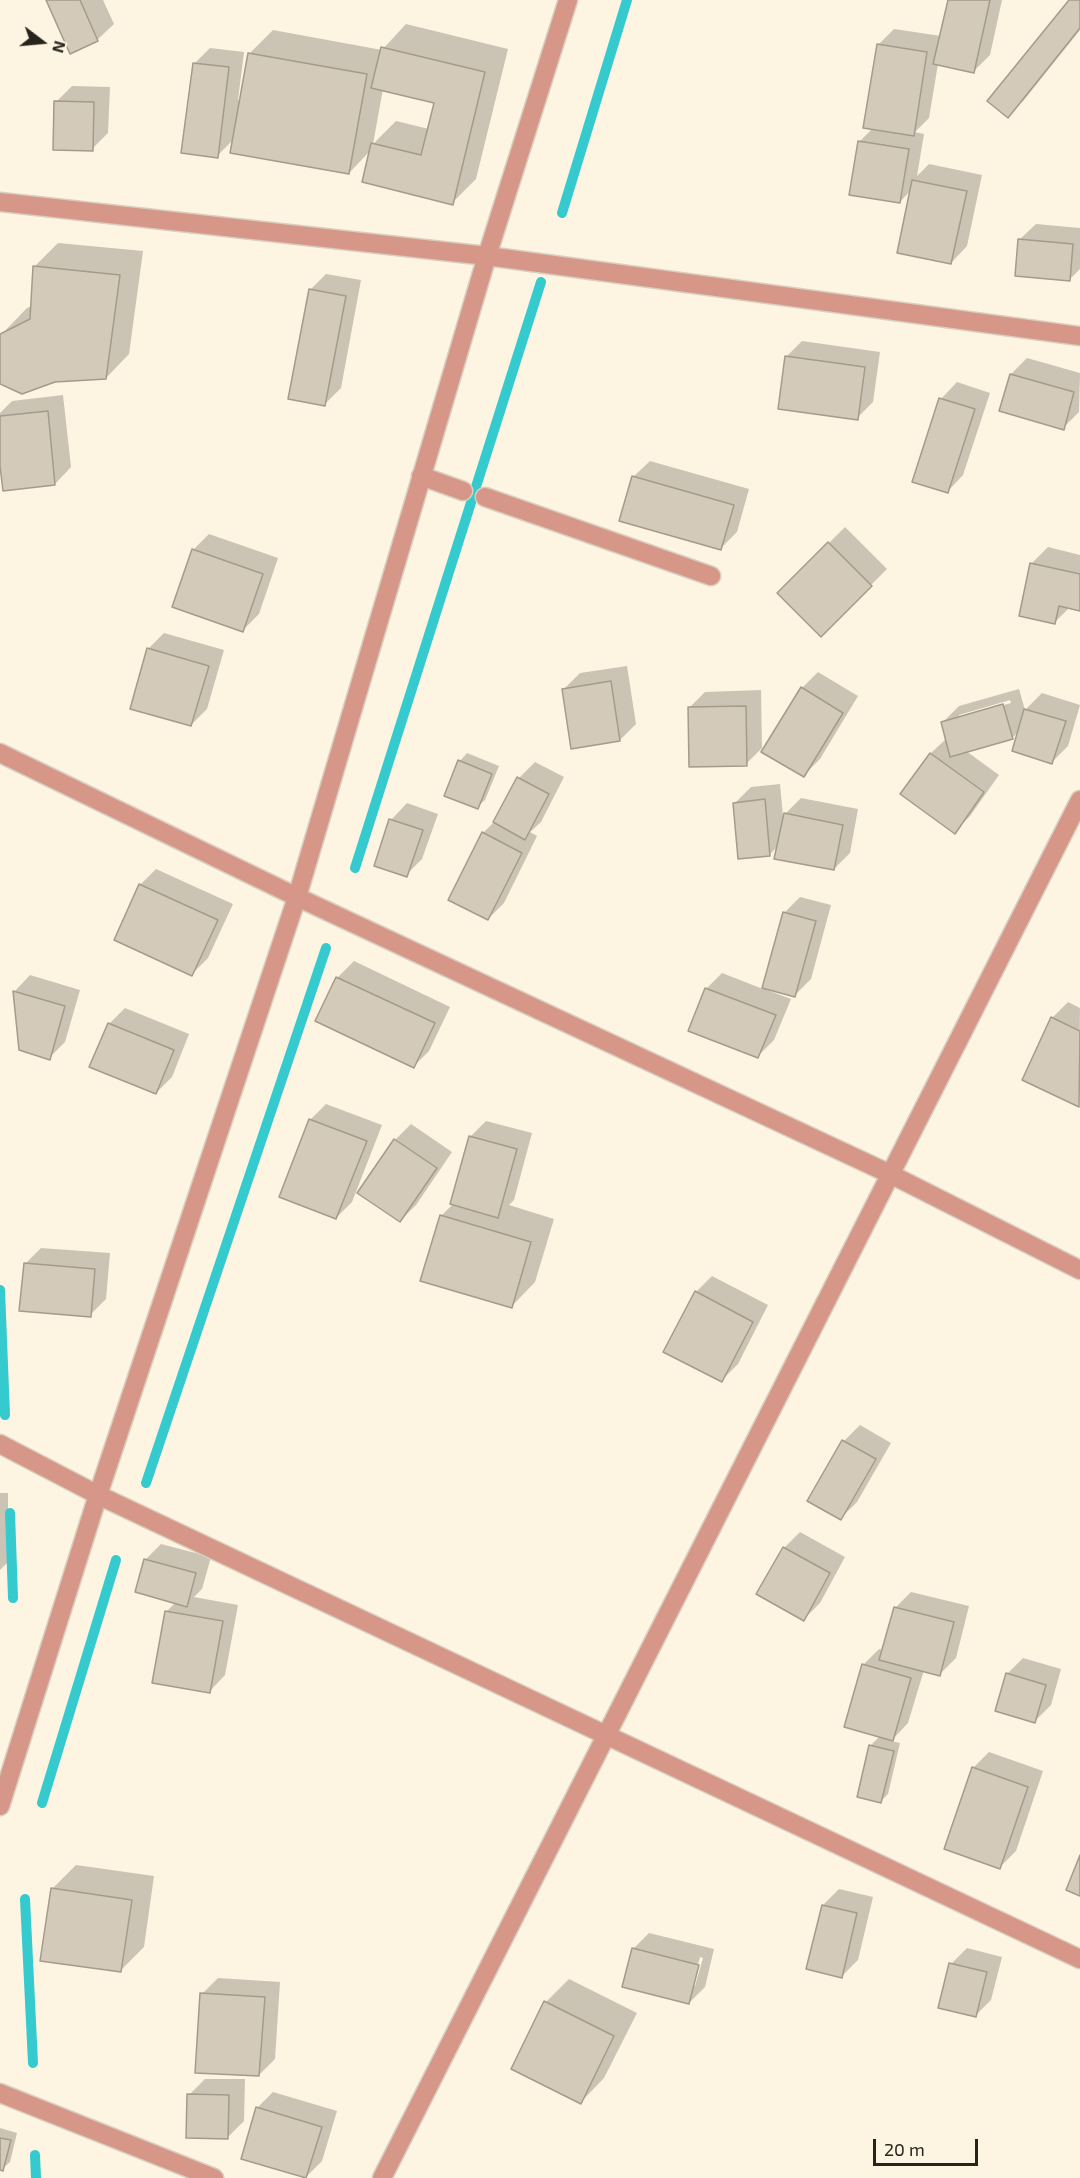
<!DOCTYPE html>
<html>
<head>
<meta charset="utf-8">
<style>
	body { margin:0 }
	#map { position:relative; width:1080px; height:2178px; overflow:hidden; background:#fef4e2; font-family:"Exo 2",sans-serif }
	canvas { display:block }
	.north { position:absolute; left:12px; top:12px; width:60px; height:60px; -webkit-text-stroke:4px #fef4e2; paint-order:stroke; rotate:106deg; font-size:16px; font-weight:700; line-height:24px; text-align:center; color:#28241d }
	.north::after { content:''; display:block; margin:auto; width:21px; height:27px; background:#28241d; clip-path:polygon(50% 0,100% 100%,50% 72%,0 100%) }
	.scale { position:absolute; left:873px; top:2139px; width:105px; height:27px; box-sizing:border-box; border:3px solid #28241d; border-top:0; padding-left:8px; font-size:18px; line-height:21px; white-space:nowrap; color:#28241d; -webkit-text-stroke:4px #fef4e2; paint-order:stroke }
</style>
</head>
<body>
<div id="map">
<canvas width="1080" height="2178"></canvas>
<div class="north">N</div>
<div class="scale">20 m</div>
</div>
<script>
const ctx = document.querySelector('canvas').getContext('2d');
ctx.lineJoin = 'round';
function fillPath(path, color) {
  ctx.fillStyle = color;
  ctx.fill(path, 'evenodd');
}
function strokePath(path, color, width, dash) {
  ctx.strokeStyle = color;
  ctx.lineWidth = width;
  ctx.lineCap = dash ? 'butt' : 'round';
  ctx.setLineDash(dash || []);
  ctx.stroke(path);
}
const shadow = new Path2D(`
	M 48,0 L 103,0 L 114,24 L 97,40 Z
	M 949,0 L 1002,0 L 990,55 L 974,71 L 938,64 L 929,118 L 915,132 L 924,134 L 917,176 L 929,164 L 982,175 L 967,246 L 951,263 L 911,190 L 900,202 L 860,141 L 873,128 L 878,45 L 894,29 L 941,36 Z
	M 1071,0 L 1080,0 L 1080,30 L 1024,100 L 1008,116 Z
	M 406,24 L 508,49 L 476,179 L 452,203 L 371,150 L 349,173 L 234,139 L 217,156 L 194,64 L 210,48 L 244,52 L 238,100 L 241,100 L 249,54 L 273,30 L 382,50 ZM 383,89 L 436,101 L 429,129 L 396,121 L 373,144 Z
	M 72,86 L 110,87 L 108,133 L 92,149 L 56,102 Z
	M 1036,224 L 1080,228 L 1080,269 L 1070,279 L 1019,240 Z
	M 58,243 L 143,251 L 129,354 L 106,378 L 0,382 L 0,336 L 27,308 L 32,306 L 34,267 Z
	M 326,274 L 361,280 L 341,388 L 325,404 L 310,290 Z
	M 802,341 L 880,352 L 873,402 L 857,418 L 786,357 Z
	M 1027,358 L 1080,373 L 1079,412 L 1063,428 L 1001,410 L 1011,374 Z
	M 957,382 L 990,393 L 963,475 L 947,492 L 941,399 Z
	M 63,395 L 71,467 L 55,484 L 0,453 L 0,413 L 12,401 Z
	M 650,461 L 749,489 L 737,532 L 721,548 L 633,477 Z
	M 845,527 L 887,569 L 821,635 L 779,593 Z
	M 209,534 L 278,558 L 259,614 L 243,630 L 193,550 Z
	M 1048,547 L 1080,555 L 1080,609 L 1070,607 L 1054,623 L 1020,615 L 1032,563 Z
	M 164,633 L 224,650 L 207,709 L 191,725 L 148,649 Z
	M 627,666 L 636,724 L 620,740 L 564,689 L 580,673 Z
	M 818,672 L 858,696 L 820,759 L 804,775 L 802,688 Z
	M 1019,689 L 1025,710 L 1042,693 L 1080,705 L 1068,746 L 1052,762 L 1019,731 L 1012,738 L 966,751 L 999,775 L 970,816 L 954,832 L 902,794 L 931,753 L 947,738 L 943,722 L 959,706 ZM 1010,700 L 1011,703 L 959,718 L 959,715 Z
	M 761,690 L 762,748 L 746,764 L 689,708 L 705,692 Z
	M 467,753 L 499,766 L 485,800 L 477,807 L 460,761 Z
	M 535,762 L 564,777 L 541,822 L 530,832 L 537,836 L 504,903 L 488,919 L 483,833 L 495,821 L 519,778 Z
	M 780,784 L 783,816 L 801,798 L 858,809 L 850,853 L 834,869 L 779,845 L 769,855 L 735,803 L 751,787 Z
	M 407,803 L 438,814 L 422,859 L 406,875 L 375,865 L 391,820 Z
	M 156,869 L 233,904 L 208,958 L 192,974 L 140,885 Z
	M 800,897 L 831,905 L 811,979 L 795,995 L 768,988 L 767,990 L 791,999 L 774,1040 L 758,1056 L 706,989 L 722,973 L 763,989 L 784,913 Z
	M 354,961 L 450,1007 L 429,1051 L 413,1067 L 317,1021 L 338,977 Z
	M 30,975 L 80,990 L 65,1042 L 49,1058 L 21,1048 L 15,991 Z
	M 1068,1002 L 1080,1008 L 1079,1105 L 1024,1079 L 1052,1018 Z
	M 125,1008 L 189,1034 L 172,1077 L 156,1093 L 109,1024 Z
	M 326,1104 L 382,1125 L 352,1202 L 336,1218 L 310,1120 Z
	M 486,1121 L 532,1133 L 514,1200 L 509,1205 L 554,1219 L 535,1282 L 512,1306 L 441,1216 L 453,1204 L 470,1137 Z
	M 411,1124 L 452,1152 L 416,1205 L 400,1221 L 395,1140 Z
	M 41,1248 L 110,1253 L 106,1299 L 90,1315 L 25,1264 Z
	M 712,1276 L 768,1305 L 738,1364 L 722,1380 L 696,1292 Z
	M 860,1425 L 891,1443 L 857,1502 L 841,1518 L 844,1441 Z
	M 0,1493 L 8,1493 L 8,1562 L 0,1570 Z
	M 800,1532 L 845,1557 L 820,1603 L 804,1619 L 784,1548 Z
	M 161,1544 L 211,1557 L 202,1589 L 194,1597 L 238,1605 L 225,1675 L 209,1692 L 167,1611 L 176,1602 L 145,1560 Z
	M 911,1592 L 969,1606 L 956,1658 L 940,1674 L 924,1670 L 908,1723 L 891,1741 L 900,1743 L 888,1794 L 880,1802 L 870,1746 L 880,1736 L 863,1665 L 879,1649 L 884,1650 L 895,1608 Z
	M 1023,1658 L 1061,1669 L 1051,1705 L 1035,1721 L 1007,1674 Z
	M 989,1752 L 1043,1771 L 1016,1851 L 1000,1867 L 973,1768 Z
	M 76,1865 L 154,1876 L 144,1947 L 121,1970 L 52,1889 Z
	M 839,1889 L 873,1897 L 858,1960 L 842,1976 L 823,1905 Z
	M 649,1933 L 714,1949 L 705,1987 L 689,2003 L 633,1949 ZM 700,1957 L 703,1958 L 695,1986 L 692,1986 Z
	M 967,1948 L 1002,1957 L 991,2000 L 975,2016 L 951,1964 Z
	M 218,1978 L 280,1982 L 275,2059 L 259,2075 L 202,1994 Z
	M 569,1979 L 637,2013 L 604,2078 L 581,2102 L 546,2002 Z
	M 205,2079 L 245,2079 L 244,2121 L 228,2137 L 189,2095 Z
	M 273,2092 L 337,2111 L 322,2161 L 306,2177 L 257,2108 Z
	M 0,2128 L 17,2133 L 10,2162 L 2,2169 L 0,2169 Z`);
const stream = new Path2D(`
	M 562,213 L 627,0
	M 355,868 L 541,282
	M 0,1290 L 5,1415
	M 146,1483 L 326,948
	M 10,1513 L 13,1598
	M 42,1803 L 116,1560
	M 25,1899 L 33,2063
	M 35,2155 L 36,2178`);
const building = new Path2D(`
	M 46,0 L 80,0 L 98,41 L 70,54 Z
	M 948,0 L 990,0 L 974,73 L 933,64 Z
	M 1069,0 L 1080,0 L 1080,28 L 1008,118 L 987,101 Z
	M 877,44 L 927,52 L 914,136 L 863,128 Z
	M 381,47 L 485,72 L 453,205 L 362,182 L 371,143 L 421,155 L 434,103 L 371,88 Z
	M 248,53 L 367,74 L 349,174 L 230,153 Z
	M 193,63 L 229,67 L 218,158 L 181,153 Z
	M 54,101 L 94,102 L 93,151 L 53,150 Z
	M 858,141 L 909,149 L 900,203 L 849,195 Z
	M 912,180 L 967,191 L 951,264 L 897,253 Z
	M 1018,239 L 1073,244 L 1070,281 L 1015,276 Z
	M 33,266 L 120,275 L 106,379 L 55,382 L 22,394 L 0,384 L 0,334 L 30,319 Z
	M 309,289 L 346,296 L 325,406 L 288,399 Z
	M 785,356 L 865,367 L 858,420 L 778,409 Z
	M 1010,374 L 1074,392 L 1064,430 L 999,411 Z
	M 939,398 L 975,409 L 948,493 L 912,482 Z
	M 48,411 L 55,485 L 3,491 L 0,466 L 0,416 Z
	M 632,476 L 734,505 L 721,550 L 619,521 Z
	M 828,542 L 872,586 L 821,637 L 777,593 Z
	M 192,549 L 263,574 L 243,632 L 172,607 Z
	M 1030,563 L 1080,574 L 1080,611 L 1059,606 L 1055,624 L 1019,616 Z
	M 147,648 L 209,666 L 191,726 L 130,709 Z
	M 611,681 L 620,741 L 571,749 L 562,689 Z
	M 801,687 L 843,713 L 804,777 L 761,752 Z
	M 1003,704 L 1013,739 L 950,757 L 941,722 Z
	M 746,706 L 747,766 L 689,767 L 688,707 Z
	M 1024,709 L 1066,721 L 1052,764 L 1012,751 Z
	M 930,753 L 984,792 L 955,834 L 900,794 Z
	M 458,760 L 492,774 L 478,809 L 444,796 Z
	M 517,777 L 549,794 L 525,840 L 493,822 Z
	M 765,799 L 770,856 L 738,859 L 733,803 Z
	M 784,813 L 843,825 L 834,870 L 774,859 Z
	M 389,819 L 423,830 L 407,877 L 374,866 Z
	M 482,832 L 522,853 L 488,920 L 448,900 Z
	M 139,884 L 218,920 L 192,976 L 114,940 Z
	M 783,912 L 816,921 L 795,997 L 762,988 Z
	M 336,977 L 435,1023 L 414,1068 L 315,1021 Z
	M 705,988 L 776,1015 L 758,1058 L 688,1031 Z
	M 13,991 L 65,1006 L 50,1060 L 19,1050 Z
	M 1051,1017 L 1080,1031 L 1079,1107 L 1022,1080 Z
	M 108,1023 L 174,1050 L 156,1094 L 89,1067 Z
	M 309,1119 L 367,1141 L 336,1219 L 279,1197 Z
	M 469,1136 L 517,1149 L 498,1218 L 450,1204 Z
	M 394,1139 L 437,1168 L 400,1222 L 357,1193 Z
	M 440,1215 L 531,1242 L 512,1308 L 420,1281 Z
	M 24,1263 L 95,1269 L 91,1317 L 19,1311 Z
	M 695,1291 L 753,1322 L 722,1382 L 663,1352 Z
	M 842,1440 L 876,1459 L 841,1520 L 807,1501 Z
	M 783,1547 L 830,1573 L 804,1621 L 756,1594 Z
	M 144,1559 L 196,1573 L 187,1607 L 135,1592 Z
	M 894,1607 L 954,1622 L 940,1676 L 879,1660 Z
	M 165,1611 L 223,1621 L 210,1693 L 152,1683 Z
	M 862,1664 L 911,1678 L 893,1741 L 844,1727 Z
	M 1006,1673 L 1046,1685 L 1035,1723 L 995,1711 Z
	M 869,1745 L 894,1751 L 881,1803 L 857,1797 Z
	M 972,1767 L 1028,1787 L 1000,1869 L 944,1849 Z
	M 1080,1855 L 1080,1896 L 1066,1890 Z
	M 51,1888 L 132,1900 L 121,1972 L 40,1961 Z
	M 822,1905 L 857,1913 L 842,1978 L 806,1969 Z
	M 632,1948 L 699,1965 L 689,2004 L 622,1987 Z
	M 949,1963 L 987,1972 L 976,2017 L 938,2008 Z
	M 200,1993 L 265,1997 L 259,2076 L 195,2073 Z
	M 544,2001 L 614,2036 L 581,2104 L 511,2069 Z
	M 187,2094 L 229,2095 L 228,2139 L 186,2138 Z
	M 256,2107 L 322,2127 L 306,2178 L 241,2159 Z
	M 0,2138 L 11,2140 L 3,2171 L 0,2170 Z`);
const minor = new Path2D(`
	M 0,202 L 487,256 L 1080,336
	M 421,476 L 463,491
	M 485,497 L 711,576
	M 0,753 L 297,897 L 890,1174 L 1080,1270
	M 0,1444 L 98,1495 L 1080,1959
	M 0,1806 L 98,1495 L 297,897 L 487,256 L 568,0
	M 0,2093 L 214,2178
	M 382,2178 L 1080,800`);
fillPath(shadow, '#0003');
strokePath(stream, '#35cbce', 10);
fillPath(building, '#d4cab9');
strokePath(building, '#a49b8a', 1.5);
strokePath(minor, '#d7cfbf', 21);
strokePath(minor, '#d79788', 18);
</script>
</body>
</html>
